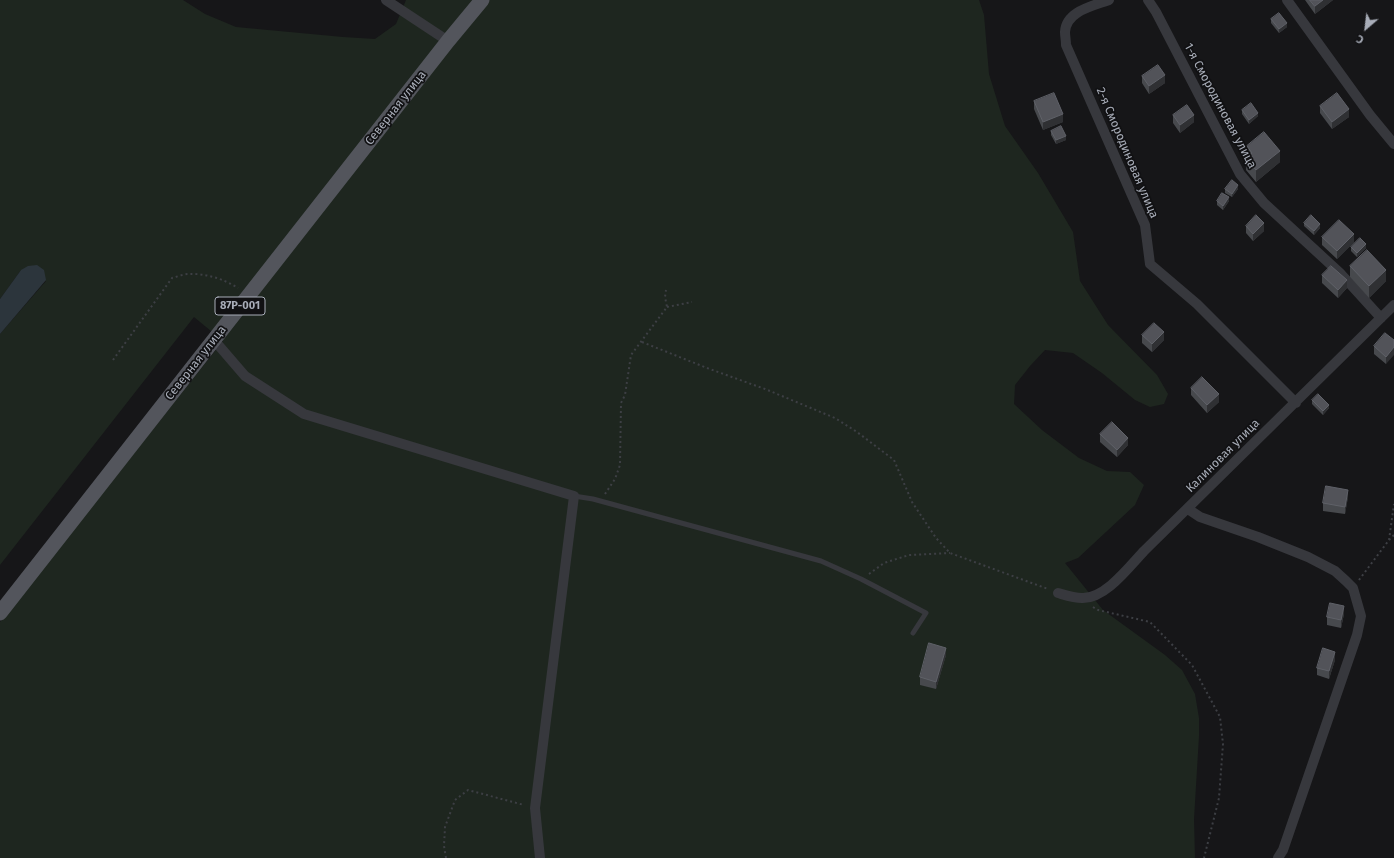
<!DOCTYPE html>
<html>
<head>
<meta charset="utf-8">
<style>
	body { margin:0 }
	#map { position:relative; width:1394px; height:858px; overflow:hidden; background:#161618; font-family:"Fira Sans",sans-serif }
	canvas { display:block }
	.north { position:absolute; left:1346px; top:8px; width:40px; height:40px; -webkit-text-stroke:3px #111113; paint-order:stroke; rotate:208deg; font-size:11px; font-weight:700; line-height:16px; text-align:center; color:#a8adb8 }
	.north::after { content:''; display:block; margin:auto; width:14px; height:18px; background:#a8adb8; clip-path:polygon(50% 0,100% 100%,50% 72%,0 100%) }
</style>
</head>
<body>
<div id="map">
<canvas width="1394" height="858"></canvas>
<div class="north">С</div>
</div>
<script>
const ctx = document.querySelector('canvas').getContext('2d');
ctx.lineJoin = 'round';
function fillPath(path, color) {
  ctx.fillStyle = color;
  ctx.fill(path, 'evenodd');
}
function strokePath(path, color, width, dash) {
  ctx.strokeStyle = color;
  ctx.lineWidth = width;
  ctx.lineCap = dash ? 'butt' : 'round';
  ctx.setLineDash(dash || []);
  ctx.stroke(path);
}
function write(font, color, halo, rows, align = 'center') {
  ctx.font = font + ' "Fira Sans",sans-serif';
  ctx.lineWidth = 3.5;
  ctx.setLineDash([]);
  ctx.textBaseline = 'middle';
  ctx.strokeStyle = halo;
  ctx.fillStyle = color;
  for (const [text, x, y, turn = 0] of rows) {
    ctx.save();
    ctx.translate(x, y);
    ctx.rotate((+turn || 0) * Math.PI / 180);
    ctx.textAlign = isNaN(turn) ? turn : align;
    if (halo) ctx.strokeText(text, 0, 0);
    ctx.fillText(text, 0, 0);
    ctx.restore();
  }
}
const green = new Path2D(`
	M 0,0 L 183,0 L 205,14 L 236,27 L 343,37 L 375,39 L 396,24 L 406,0 L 979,0 L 984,15 L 989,74 L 1005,126 L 1038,173 L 1073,232 L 1080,281 L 1108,325 L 1157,375 L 1168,394 L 1164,404 L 1150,407 L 1135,400 L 1102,373 L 1073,353 L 1045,350 L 1030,366 L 1015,385 L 1014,404 L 1042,430 L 1079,458 L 1107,471 L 1130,472 L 1144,485 L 1135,505 L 1078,558 L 1065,563 L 1103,610 L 1165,655 L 1182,670 L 1195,694 L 1199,718 L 1199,736 L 1194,819 L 1195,858 L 0,858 L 0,622 L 223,341 L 194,317 L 0,565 L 0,334 L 46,281 L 21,270 L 0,299 Z`);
const water = new Path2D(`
	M 37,265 L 44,270 L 46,280 L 0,334 L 0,299 L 21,270 L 28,266 Z`);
const path = new Path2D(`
	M 667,307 L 692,302
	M 642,342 L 707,368 L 765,389 L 835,418 L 857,432 L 894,460 L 912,502 L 936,538 L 950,553 L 1048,589
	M 113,360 L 172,278 C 177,277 183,274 188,274 C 205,273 224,279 238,288
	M 605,494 L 615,479 L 620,465 L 621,403 L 625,395 L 631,355 L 667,307 L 665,297 L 666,290
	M 1389,540 L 1394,504
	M 869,574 L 884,563 L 909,555 L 950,553
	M 1359,580 L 1389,540 L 1394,535
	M 1093,607 L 1098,610 L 1150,622 L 1192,665 L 1220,717 L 1223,744 L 1219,798 L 1204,858
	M 446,858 L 444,846 L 445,827 L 455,800 L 468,790 L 524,805`);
const service = new Path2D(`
	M 574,496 L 593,499 L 821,561 L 861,579 L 926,613 L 913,633`);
const minor = new Path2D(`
	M 386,0 L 448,41
	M 1109,0 C 1093,6 1066,11 1065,32 C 1065,36 1066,40 1066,45 L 1145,225 L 1150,264 L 1197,304 L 1296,403
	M 1148,0 L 1156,12 L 1240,174 L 1264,203 L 1341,274 L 1381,318
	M 1287,0 L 1370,115 L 1394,144
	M 214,340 L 245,376 L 304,414 L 574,496 L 535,808 L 540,858
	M 1188,509 L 1200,517 L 1258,537 L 1308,557 L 1335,571 L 1346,581 L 1353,588 L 1361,616 L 1357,635 L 1283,850 L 1278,858
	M 1058,593 C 1065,595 1074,598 1082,598 C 1105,599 1129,567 1144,551 L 1394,305`);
const primary = new Path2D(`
	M 0,613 L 448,41 L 482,0`);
const wall = new Path2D(`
	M 1305,0 L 1333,0 L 1315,14 Z
	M 1271,19 L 1287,27 L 1279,33 L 1271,23 Z
	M 1142,76 L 1165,83 L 1149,94 L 1142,83 Z
	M 1034,101 L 1063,122 L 1043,130 L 1034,109 Z
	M 1320,106 L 1349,117 L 1332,129 L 1320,113 Z
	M 1242,110 L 1258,116 L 1249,124 L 1242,114 Z
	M 1173,115 L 1194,122 L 1180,133 L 1173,123 Z
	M 1051,131 L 1066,140 L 1056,144 L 1051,135 Z
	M 1247,146 L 1280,162 L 1256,182 L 1246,170 Z
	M 1225,189 L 1238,189 L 1232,197 L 1225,193 Z
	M 1217,201 L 1229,201 L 1223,210 L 1217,205 Z
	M 1304,223 L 1320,228 L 1314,235 L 1304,226 Z
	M 1246,226 L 1264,231 L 1253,241 L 1246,233 Z
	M 1322,237 L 1354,242 L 1337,259 L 1322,245 Z
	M 1351,247 L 1366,248 L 1357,257 L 1351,251 Z
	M 1350,266 L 1386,281 L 1369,298 L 1350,277 Z
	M 1322,275 L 1347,288 L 1338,298 L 1322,283 Z
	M 1142,335 L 1164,340 L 1152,352 L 1142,343 Z
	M 1394,340 L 1386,364 L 1374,354 L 1374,346 Z
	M 1191,388 L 1219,402 L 1207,413 L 1191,395 Z
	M 1312,400 L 1329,408 L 1323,415 L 1312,404 Z
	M 1100,434 L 1128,445 L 1117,457 L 1100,442 Z
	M 1348,497 L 1345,514 L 1323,511 L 1323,503 Z
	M 1344,614 L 1341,628 L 1327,625 L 1327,617 Z
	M 946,655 L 936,689 L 920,685 L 920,677 Z
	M 1335,660 L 1329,679 L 1317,675 L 1317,668 Z`);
const shadedWall = new Path2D(`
	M 1323,0 L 1333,0 L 1315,14 L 1315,6 Z
	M 1287,23 L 1287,27 L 1279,33 L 1279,29 Z
	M 1165,75 L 1165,83 L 1149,94 L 1149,86 Z
	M 1349,109 L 1349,117 L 1332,129 L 1332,122 Z
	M 1258,113 L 1258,116 L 1249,124 L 1249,120 Z
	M 1063,114 L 1063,122 L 1043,130 L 1043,122 Z
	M 1194,115 L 1194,122 L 1180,133 L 1180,125 Z
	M 1066,136 L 1066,140 L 1056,144 L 1056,140 Z
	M 1280,151 L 1280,162 L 1256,182 L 1256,170 Z
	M 1238,185 L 1238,189 L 1232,197 L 1232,194 Z
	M 1229,197 L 1229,201 L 1223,210 L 1223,206 Z
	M 1264,223 L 1264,231 L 1253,241 L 1253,234 Z
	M 1320,224 L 1320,228 L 1314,235 L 1314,231 Z
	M 1354,234 L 1354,242 L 1337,259 L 1337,251 Z
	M 1366,244 L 1366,248 L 1357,257 L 1357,253 Z
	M 1386,270 L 1386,281 L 1369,298 L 1369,286 Z
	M 1347,280 L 1347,288 L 1338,298 L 1338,290 Z
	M 1164,332 L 1164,340 L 1152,352 L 1152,344 Z
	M 1394,347 L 1394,355 L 1386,364 L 1386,357 Z
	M 1219,394 L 1219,402 L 1207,413 L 1207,405 Z
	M 1329,405 L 1329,408 L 1323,415 L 1323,411 Z
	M 1128,438 L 1128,445 L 1117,457 L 1117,450 Z
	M 1348,490 L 1348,497 L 1345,514 L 1345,507 Z
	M 1344,606 L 1344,614 L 1341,628 L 1341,620 Z
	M 946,648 L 946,655 L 936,689 L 936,682 Z
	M 1335,652 L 1335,660 L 1329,679 L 1329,671 Z`);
const building = new Path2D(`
	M 1310,0 L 1323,0 L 1315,6 Z
	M 1279,13 L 1287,23 L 1279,29 L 1271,19 Z
	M 1158,65 L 1165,75 L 1149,86 L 1142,76 Z
	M 1054,93 L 1063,114 L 1043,122 L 1034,101 Z
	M 1337,93 L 1349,109 L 1332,122 L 1320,106 Z
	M 1251,103 L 1258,113 L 1249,120 L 1242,110 Z
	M 1187,105 L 1194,115 L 1180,125 L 1173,115 Z
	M 1061,126 L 1066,136 L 1056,140 L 1051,131 Z
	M 1264,132 L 1280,151 L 1256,170 L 1246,158 L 1252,153 L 1247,146 Z
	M 1232,180 L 1238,185 L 1232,194 L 1225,189 Z
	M 1222,193 L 1229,197 L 1223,206 L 1217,201 Z
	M 1256,215 L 1264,223 L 1253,234 L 1246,226 Z
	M 1311,215 L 1320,224 L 1314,231 L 1304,223 Z
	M 1339,220 L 1354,234 L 1337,251 L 1322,237 Z
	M 1360,238 L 1366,244 L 1357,253 L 1351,247 Z
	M 1367,250 L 1386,270 L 1369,286 L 1350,266 Z
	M 1331,266 L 1347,280 L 1338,290 L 1322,275 Z
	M 1154,323 L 1164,332 L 1152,344 L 1142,335 Z
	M 1385,333 L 1394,340 L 1394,347 L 1386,357 L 1374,346 Z
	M 1202,377 L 1219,394 L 1207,405 L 1191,388 Z
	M 1318,394 L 1329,405 L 1323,411 L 1312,400 Z
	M 1112,422 L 1128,438 L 1117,450 L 1100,434 Z
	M 1326,486 L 1348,490 L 1345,507 L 1323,503 Z
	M 1330,603 L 1344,606 L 1341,620 L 1327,617 Z
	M 929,643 L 946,648 L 936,682 L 920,677 Z
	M 1323,648 L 1335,652 L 1329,671 L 1317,668 Z`);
const shields = [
	[240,306,50]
];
const shieldNames = [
	["87Р-001",240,306]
];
const streetNames = [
	["1-я Смородиновая улица",1220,106,62],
	["Северная улица",396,108,-52],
	["2-я Смородиновая улица",1127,153,67],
	["Северная улица",196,363,-52],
	["Калиновая улица",1223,456,-45]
];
fillPath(green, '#1e261f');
fillPath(water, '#2c353c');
strokePath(path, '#3d3f44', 2, [2, 3]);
strokePath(service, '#37383d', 5);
strokePath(minor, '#37383d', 10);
strokePath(primary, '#53555c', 15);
fillPath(wall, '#47494d');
fillPath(shadedWall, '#2f3033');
fillPath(building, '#525359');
strokePath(building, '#5f6168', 1);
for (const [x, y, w] of shields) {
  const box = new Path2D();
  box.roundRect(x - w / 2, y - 9, w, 18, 3);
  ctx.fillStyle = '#111113';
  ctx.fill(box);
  strokePath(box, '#a8adb8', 1);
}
write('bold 11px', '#a8adb8', null, shieldNames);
write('12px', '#a8adb8', '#111113', streetNames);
</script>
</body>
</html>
